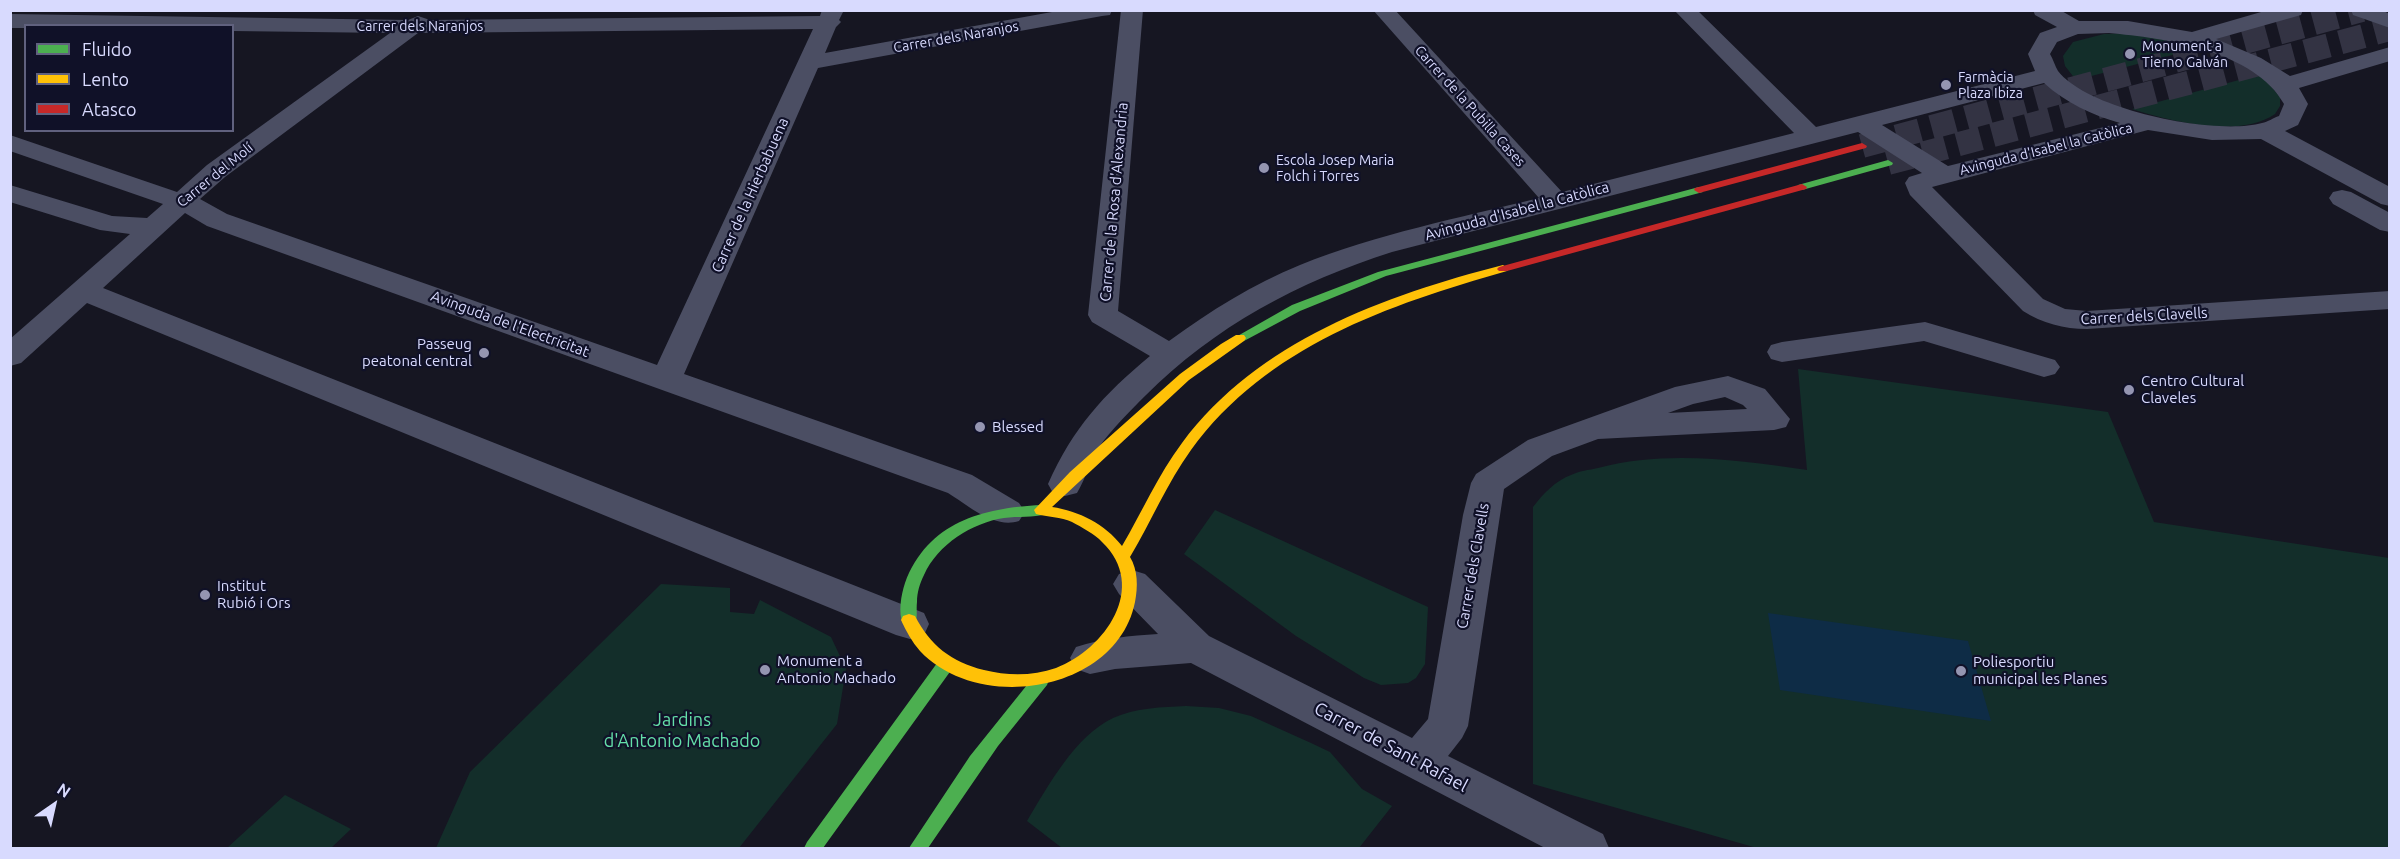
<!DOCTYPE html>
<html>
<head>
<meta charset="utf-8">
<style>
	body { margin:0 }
	#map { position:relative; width:2400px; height:859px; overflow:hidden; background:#161622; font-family:Ubuntu,sans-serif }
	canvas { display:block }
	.frame { position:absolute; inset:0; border:12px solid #d8dafe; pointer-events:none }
	.legend { position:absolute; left:24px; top:24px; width:210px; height:108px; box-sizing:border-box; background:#101128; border:2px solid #60617e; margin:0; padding:8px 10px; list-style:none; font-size:18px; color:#d8dafe }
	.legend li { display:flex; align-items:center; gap:12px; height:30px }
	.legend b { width:30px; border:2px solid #60617e }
	.north { position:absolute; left:24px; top:775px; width:60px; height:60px; -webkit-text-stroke:4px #101128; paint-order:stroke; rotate:34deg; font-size:16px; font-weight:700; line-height:24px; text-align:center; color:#d8dafe }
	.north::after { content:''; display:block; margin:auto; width:21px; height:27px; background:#d8dafe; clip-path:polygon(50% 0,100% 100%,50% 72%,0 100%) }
</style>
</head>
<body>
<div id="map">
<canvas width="2400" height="859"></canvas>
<div class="frame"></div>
<ul class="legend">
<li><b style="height:8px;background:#4caf50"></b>Fluido</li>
<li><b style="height:8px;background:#ffc107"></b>Lento</li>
<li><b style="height:8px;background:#c62828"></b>Atasco</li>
</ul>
<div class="north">N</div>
</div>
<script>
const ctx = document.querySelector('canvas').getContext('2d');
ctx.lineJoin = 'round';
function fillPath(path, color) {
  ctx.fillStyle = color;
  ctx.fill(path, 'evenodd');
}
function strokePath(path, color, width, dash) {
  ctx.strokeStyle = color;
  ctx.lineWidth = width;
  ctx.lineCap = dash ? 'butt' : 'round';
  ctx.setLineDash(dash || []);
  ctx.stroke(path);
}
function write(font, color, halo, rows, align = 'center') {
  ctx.font = font + ' Ubuntu,sans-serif';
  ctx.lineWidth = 4.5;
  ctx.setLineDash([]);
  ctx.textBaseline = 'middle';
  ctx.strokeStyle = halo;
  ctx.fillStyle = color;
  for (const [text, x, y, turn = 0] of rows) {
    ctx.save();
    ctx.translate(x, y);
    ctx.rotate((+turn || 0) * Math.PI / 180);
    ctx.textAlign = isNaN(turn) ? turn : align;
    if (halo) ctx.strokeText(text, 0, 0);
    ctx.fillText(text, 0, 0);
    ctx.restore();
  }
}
const green = new Path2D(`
	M 2132,33 L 2203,47 L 2076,80 L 2065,66 L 2063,56 L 2073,42 L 2104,34 Z
	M 2261,74 L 2280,97 L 2280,106 L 2275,114 C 2239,139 2170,121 2132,109 Z
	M 1798,369 L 2108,412 L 2154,522 L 2389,558 L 2389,848 L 1757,848 L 1533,784 L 1533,507 C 1543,494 1555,481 1571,475 C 1579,471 1589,470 1598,468 C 1667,450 1737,460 1807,470 Z
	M 1215,510 L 1428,607 L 1425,664 L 1416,678 L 1408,683 L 1381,685 L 1364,678 L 1296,636 L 1184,554 Z
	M 661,584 L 730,588 L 730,612 L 754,614 L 760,600 L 831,637 L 846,669 L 837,724 L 739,848 L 436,848 L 470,772 Z
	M 1186,706 L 1219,708 L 1251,716 L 1311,743 L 1330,752 L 1362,789 L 1392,806 L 1359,848 L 1062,848 L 1027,821 C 1048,786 1075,736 1113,718 C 1135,708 1162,707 1186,706 Z
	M 285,795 L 351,829 L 331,848 L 227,848 Z`);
const water = new Path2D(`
	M 1768,613 L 1968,641 L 1991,721 L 1780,690 Z`);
const secondaryTunnel = new Path2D(`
	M 1862,146 L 2362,10
	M 1888,163 L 2390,29`);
const street = new Path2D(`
	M 822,10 L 844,10 L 839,20 L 841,22 L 836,27 L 825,53 L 1063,10 L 1112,10 L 1110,15 L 1102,16 L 818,68 L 684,374 L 972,475 L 1019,503 L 1025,512 L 1019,521 C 994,529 969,506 948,493 L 207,226 L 185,213 L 103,288 L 924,613 L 929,624 L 924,635 L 910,639 L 896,635 L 87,303 L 21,363 L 10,366 L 10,339 L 130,234 L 100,230 L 10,202 L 10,185 L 112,216 L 147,218 L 163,204 L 10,151 L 10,135 L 177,192 L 207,165 L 390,33 L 232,31 L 232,26 L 26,26 L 26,28 L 10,28 L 10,14 L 408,20 L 418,16 L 430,20 L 820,16 ZM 813,29 L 657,365 L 227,214 L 200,199 L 225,177 L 418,33 Z
	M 1121,10 L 1143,10 L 1118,311 L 1169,341 C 1210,311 1253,284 1300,265 C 1377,234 1459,218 1539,198 L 1373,10 L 1395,10 L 1562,192 L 1794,133 L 1674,10 L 1697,10 L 1816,127 L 2035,71 L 2028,54 L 2040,33 L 2057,27 L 2035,15 L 2033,10 L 2060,10 L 2079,21 L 2128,21 L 2192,32 L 2268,10 L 2303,10 L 2301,15 L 2216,39 L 2261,58 L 2290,76 L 2390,47 L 2390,61 L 2299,88 L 2308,104 L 2298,125 L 2285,131 L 2390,187 L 2390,206 L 2381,204 L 2261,139 L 2212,140 L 2148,130 L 1932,187 L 2043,299 L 2065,309 L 2087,311 L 2390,291 L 2390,309 L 2087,329 C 2064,329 2042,323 2023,311 L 1910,195 L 1905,183 L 1909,177 L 1922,173 L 1858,132 L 1392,252 C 1298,282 1215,326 1145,396 C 1129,412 1112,429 1099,447 C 1090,461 1086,478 1077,493 L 1065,496 L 1053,493 L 1048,484 C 1073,428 1103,395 1150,356 L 1092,322 L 1088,315 ZM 2109,33 C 2164,38 2255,51 2284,104 L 2279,116 C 2273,118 2268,122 2262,123 C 2216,136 2088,110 2058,71 C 2055,66 2053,59 2050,54 L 2057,42 L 2078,34 ZM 2044,83 C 2066,103 2092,115 2120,123 L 1948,166 L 1882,125 Z
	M 2351,10 L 2381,10 L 2390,14 L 2390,28 L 2353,15 Z
	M 2342,190 L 2351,192 L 2390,213 L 2390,232 L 2380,230 L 2333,204 L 2329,198 L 2333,192 Z
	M 1925,322 L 2055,360 L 2060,367 L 2055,374 L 2044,377 L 1924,341 L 1782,362 L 1771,359 L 1767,352 L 1771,345 L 1782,342 Z
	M 1728,376 L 1765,389 L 1790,419 L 1786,427 L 1774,430 L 1598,439 L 1552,456 L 1504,489 L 1468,726 L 1462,738 L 1448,756 L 1603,834 L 1609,848 L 1545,848 L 1191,663 L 1115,669 L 1090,674 L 1076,669 L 1070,658 L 1076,647 C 1103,638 1130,636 1158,634 L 1119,594 L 1113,584 L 1119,574 L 1132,570 L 1145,574 L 1209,636 L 1412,738 L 1428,719 L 1463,515 L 1471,483 L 1476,474 L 1528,440 L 1675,387 ZM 1725,397 L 1743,405 L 1747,409 L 1668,413 L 1693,404 Z`);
const fast = new Path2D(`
	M 1888,160 L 1893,163 L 1892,165 L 1802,190 L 1797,187 L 1798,185 Z
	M 1699,187 L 1703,188 L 1703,192 L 1386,276 L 1300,311 L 1244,341 L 1236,341 L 1234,338 L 1292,305 L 1378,272 Z
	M 1041,505 L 1046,506 L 1048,510 L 1046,514 C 1033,518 1018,516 1004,518 C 972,523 938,544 924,575 C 920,583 917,592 917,602 C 916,610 918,617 915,624 L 909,626 L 903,624 C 898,613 901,595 905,583 C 928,522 982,508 1041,505 Z
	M 946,657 L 952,659 L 954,664 L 952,669 L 823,848 L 804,848 L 807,842 L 940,659 Z
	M 1041,673 L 1047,675 L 1049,680 L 1047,685 L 998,746 L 928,848 L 909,848 L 970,756 L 1035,675 Z`);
const slow = new Path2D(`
	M 1503,265 L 1509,269 L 1507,271 C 1388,305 1267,346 1191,450 C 1167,483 1151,522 1130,557 C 1138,570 1138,587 1135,602 C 1117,692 979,714 920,651 C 912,642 906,631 901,620 L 903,616 L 909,614 L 915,616 C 930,645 951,662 984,670 C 1008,676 1033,676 1056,668 C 1105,649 1149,587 1102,542 C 1095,534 1081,527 1072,522 C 1061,517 1047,517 1036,514 L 1034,510 L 1070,472 L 1180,374 L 1221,344 L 1236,335 L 1244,335 L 1246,338 L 1244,341 L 1189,380 L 1052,507 C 1079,511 1105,524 1122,546 C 1142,512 1158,475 1182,443 C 1258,341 1383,296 1503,265 Z`);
const jam = new Path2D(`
	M 1862,143 L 1867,146 L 1866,148 L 1699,193 L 1694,190 L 1695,188 Z
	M 1802,184 L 1807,187 L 1806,189 L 1507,271 L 1499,271 L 1497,269 L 1499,267 Z`);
const markers = [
	[2130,54,6,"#9495b1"],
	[1946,85,6,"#9495b1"],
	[1264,168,6,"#9495b1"],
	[484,353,6,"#9495b1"],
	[2129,390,6,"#9495b1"],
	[980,427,6,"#9495b1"],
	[205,595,6,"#9495b1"],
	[765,670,6,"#9495b1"],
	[1961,671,6,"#9495b1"]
];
const farStreetnames = [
	["Carrer dels Naranjos",420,26],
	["Carrer dels Naranjos",956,37,-10],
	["Carrer de la Pubilla Cases",1470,106,48],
	["Avinguda d'Isabel la Catòlica",2046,149,-14],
	["Carrer del Molí",215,175,-39]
];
const farPoinames = [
	["Monument a",2142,46],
	["Tierno Galván",2142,62],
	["Farmàcia",1958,77],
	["Plaza Ibiza",1958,93],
	["Escola Josep Maria",1276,160],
	["Folch i Torres",1276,176]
];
const streetNames = [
	["Carrer de la Hierbabuena",750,195,-66],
	["Carrer de la Rosa d'Alexandria",1114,202,-85],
	["Avinguda d'Isabel la Catòlica",1517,211,-15],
	["Carrer dels Clavells",2144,316,-3],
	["Avinguda de l'Electricitat",510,324,20],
	["Carrer dels Clavells",1473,566,-80]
];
const poiNames = [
	["Passeug",472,344,"right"],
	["peatonal central",472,361,"right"],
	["Centro Cultural",2141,381],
	["Claveles",2141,398],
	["Blessed",992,427],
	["Institut",217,586],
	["Rubió i Ors",217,603],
	["Monument a",777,661],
	["Antonio Machado",777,678],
	["Poliesportiu",1973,662],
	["municipal les Planes",1973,679]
];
const nearParknames = [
	["Jardins",682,720],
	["d'Antonio Machado",682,741]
];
const nearStreetnames = [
	["Carrer de Sant Rafael",1391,747,28]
];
fillPath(green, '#132e2a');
fillPath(water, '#0e2c46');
strokePath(secondaryTunnel, '#333343', 24, [24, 12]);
fillPath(street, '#4b4e63');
fillPath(fast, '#4caf50');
fillPath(slow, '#ffc107');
fillPath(jam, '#c62828');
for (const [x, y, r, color] of markers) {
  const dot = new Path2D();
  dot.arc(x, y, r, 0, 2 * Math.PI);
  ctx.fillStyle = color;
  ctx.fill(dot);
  strokePath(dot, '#101128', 2);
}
write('14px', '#d8dafe', '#101128', farStreetnames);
write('14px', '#d8dafe', '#101128', farPoinames, 'left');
write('15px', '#d8dafe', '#101128', streetNames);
write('15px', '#d8dafe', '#101128', poiNames, 'left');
write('18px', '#64dfa9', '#101128', nearParknames);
write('18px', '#d8dafe', '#101128', nearStreetnames);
</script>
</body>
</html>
